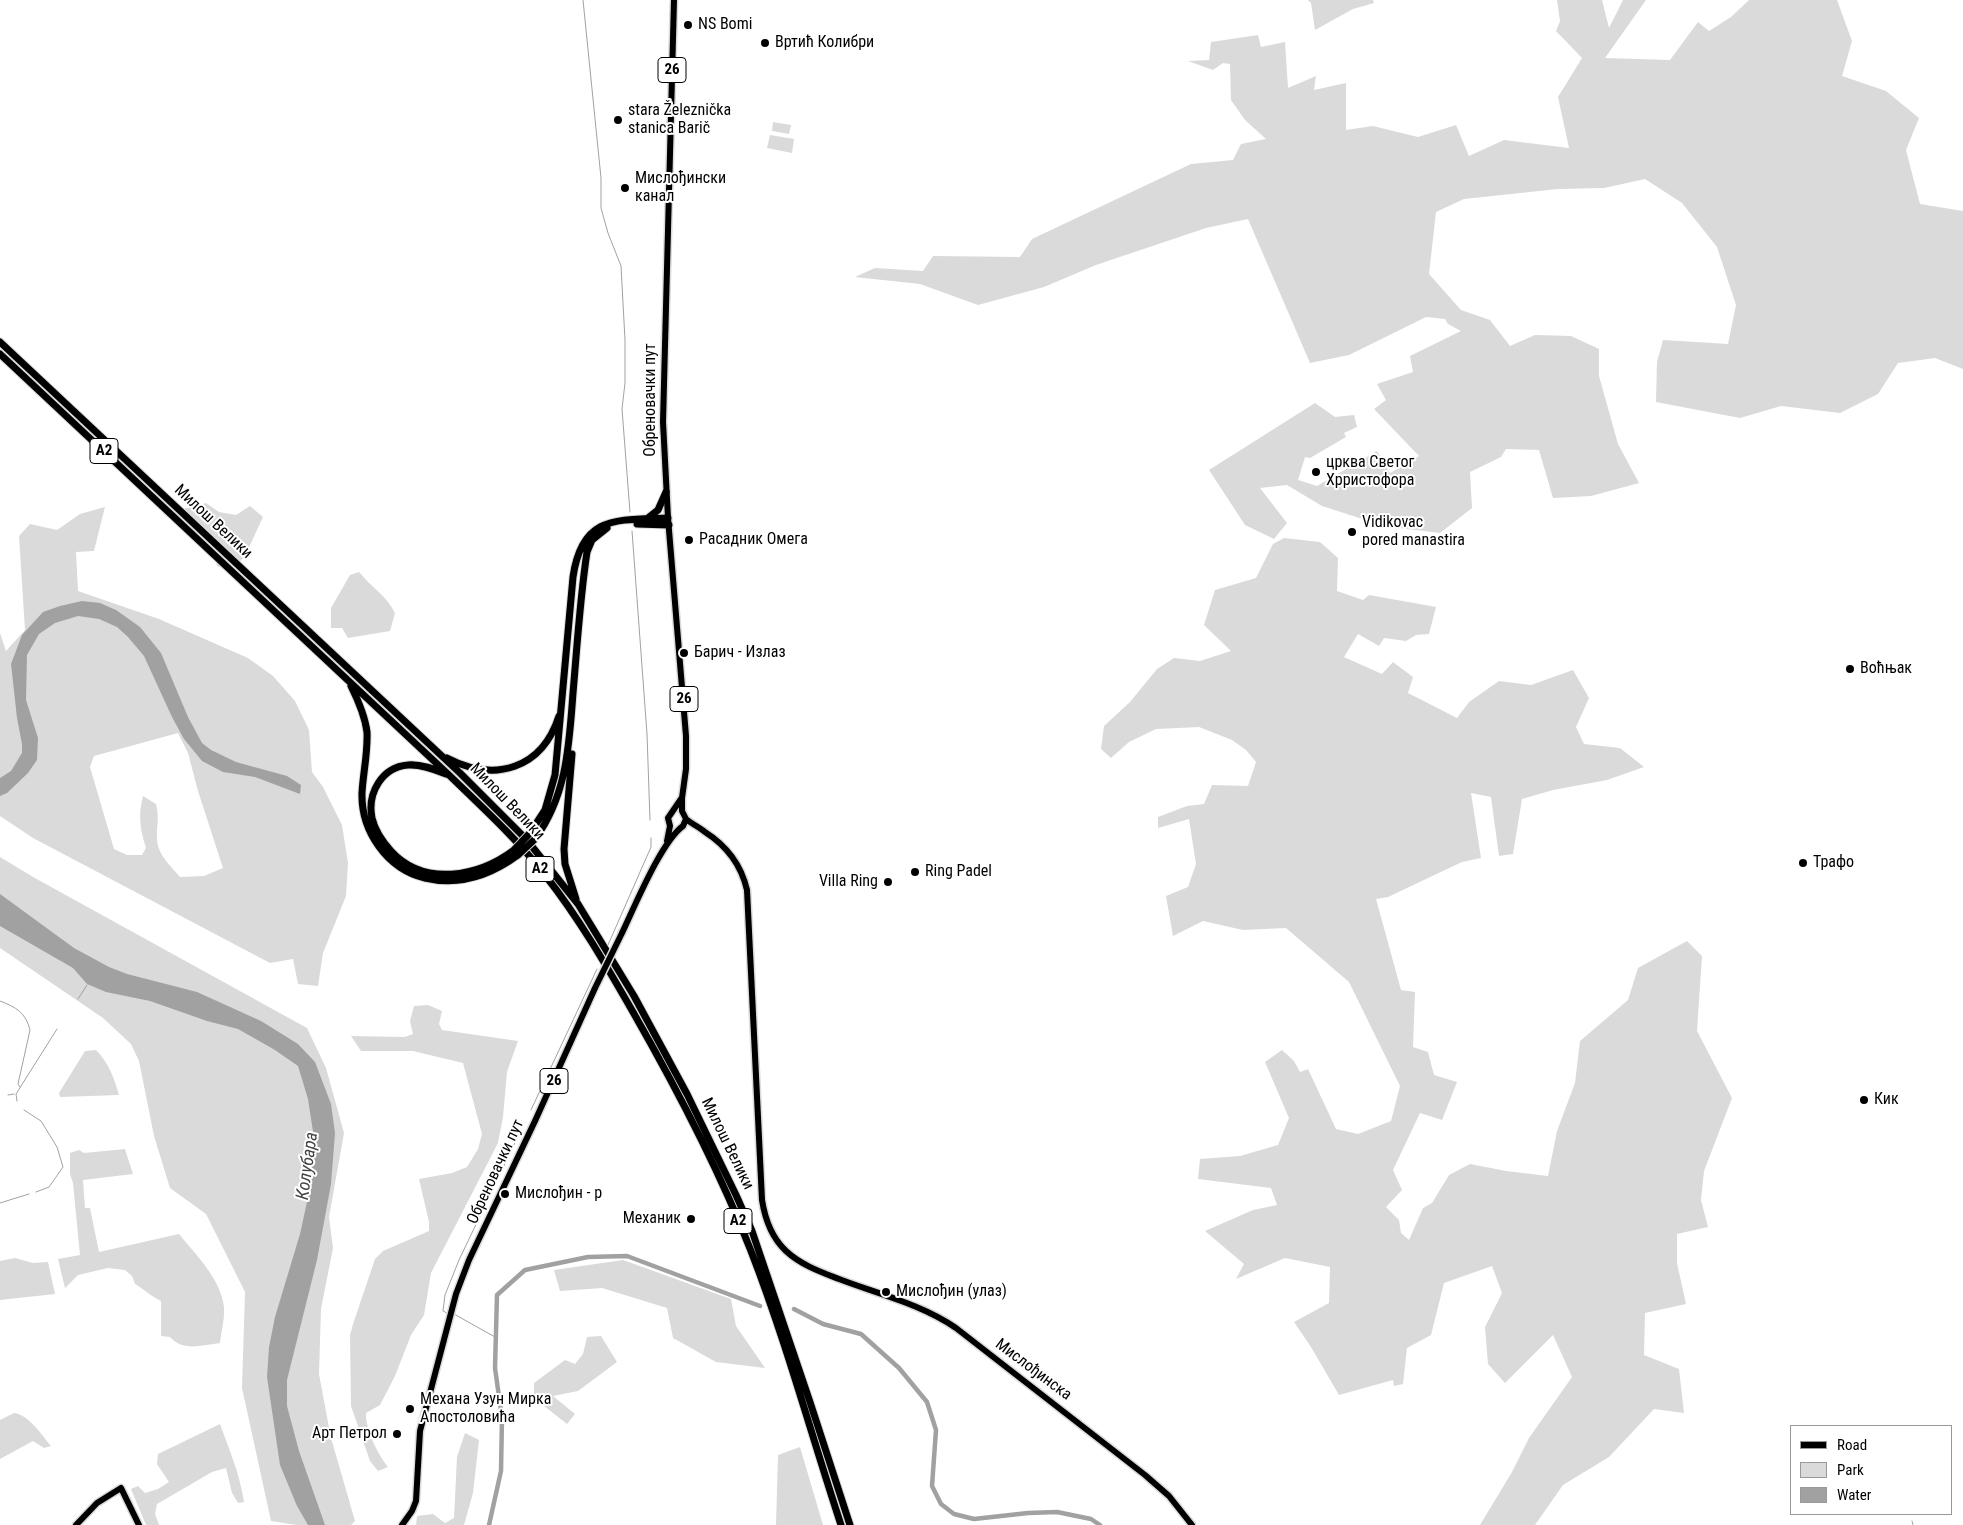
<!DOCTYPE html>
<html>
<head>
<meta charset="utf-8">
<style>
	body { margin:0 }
	#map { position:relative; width:1963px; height:1525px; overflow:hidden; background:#fff; font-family:"Roboto Condensed",sans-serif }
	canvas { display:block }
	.legend { position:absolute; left:1790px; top:1425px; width:162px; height:90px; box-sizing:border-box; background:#fff; border:1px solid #999; margin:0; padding:6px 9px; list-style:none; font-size:15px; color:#000 }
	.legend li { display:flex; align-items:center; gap:10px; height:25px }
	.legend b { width:25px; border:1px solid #999 }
</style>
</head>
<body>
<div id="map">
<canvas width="1963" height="1525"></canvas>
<ul class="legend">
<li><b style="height:6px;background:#000"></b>Road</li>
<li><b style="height:14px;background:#dadada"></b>Park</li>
<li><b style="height:14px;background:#a1a1a1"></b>Water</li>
</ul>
</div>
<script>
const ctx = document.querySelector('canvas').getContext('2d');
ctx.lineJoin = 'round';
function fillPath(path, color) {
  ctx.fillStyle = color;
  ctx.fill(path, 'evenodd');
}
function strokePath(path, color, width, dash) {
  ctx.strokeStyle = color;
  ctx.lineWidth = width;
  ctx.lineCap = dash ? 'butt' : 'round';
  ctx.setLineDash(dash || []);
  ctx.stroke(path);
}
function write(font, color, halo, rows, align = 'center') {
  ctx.font = font + ' "Roboto Condensed",sans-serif';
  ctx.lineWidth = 4;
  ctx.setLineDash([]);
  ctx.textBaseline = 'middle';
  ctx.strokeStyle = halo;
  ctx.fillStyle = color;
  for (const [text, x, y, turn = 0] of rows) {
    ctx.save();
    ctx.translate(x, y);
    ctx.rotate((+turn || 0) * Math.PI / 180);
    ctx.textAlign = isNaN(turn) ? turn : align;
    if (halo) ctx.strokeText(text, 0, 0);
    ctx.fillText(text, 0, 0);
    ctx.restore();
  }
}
const green = new Path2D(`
	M 1308,0 L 1373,0 L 1374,3 L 1353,9 L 1315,30 L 1311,3 Z
	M 1557,0 L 1602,0 L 1609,28 L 1623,0 L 1646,0 L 1605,58 L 1670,60 L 1698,22 L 1709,31 L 1731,17 L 1749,0 L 1837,0 L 1852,41 L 1842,76 L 1886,91 L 1919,118 L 1906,150 L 1920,204 L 1963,211 L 1963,369 L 1935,358 L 1898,363 L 1878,394 L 1840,413 L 1781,406 L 1740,418 L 1656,402 L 1657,362 L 1663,340 L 1728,344 L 1736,305 L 1717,247 L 1682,203 L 1645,179 L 1604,188 L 1558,189 L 1464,199 L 1436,212 L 1429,274 L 1461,310 L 1490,320 L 1510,346 L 1535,335 L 1571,336 L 1599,349 L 1599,376 L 1618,444 L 1639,483 L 1591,496 L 1553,498 L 1539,450 L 1506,449 L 1501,457 L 1470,472 L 1472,508 L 1440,533 L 1384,526 L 1322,506 L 1287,485 L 1260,488 L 1287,523 L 1274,539 L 1245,525 L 1209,470 L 1315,403 L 1335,417 L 1354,415 L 1357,427 L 1344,433 L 1346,437 L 1310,458 L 1305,457 L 1298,480 L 1317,486 L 1377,451 L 1390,473 L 1419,456 L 1374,409 L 1386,400 L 1377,384 L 1413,372 L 1410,356 L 1461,331 L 1448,324 L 1445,319 L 1426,317 L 1349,355 L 1310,363 L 1248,219 L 1206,228 L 1096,265 L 1044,287 L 978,305 L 920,284 L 855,277 L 875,268 L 923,271 L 933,256 L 1020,257 L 1032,239 L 1191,164 L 1233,160 L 1241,144 L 1266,139 L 1245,120 L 1231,100 L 1230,64 L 1223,63 L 1213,70 L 1188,61 L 1209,60 L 1211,42 L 1258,35 L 1261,47 L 1285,42 L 1288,88 L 1316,76 L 1314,90 L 1346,83 L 1346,130 L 1373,126 L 1418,137 L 1456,125 L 1469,156 L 1504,140 L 1569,148 L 1558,97 L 1582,58 L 1556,31 L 1560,21 Z
	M 773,122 L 791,125 L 789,134 L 772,131 Z
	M 770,135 L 794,139 L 792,153 L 767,148 Z
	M 206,503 L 219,512 L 236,515 L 250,506 L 263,517 L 245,556 L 231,571 L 217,566 L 212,547 L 203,533 L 185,522 L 185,508 L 193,508 Z
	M 105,507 L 94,551 L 76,552 L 78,591 L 159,619 L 248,658 L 273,676 L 295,701 L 309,730 L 312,772 L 323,787 L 342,825 L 348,863 L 346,896 L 323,953 L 318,986 L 298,984 L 293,959 L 270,963 L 33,838 L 0,816 L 0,633 L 6,651 L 25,630 L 19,536 L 30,524 L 57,530 L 80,514 ZM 178,733 L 188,753 L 198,791 L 223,868 L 204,876 L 180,877 C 171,866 158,855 157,840 C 156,826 160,820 156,804 L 143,796 C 138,814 140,830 146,848 L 142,855 L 127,855 L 114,849 L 90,767 L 94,756 Z
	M 1284,538 L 1320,542 L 1338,558 L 1337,591 L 1363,600 L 1369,595 L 1436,607 L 1429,634 L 1416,635 L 1406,641 L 1384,638 L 1379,646 L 1358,634 L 1344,657 L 1382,674 L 1393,662 L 1413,677 L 1408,693 L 1457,718 L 1469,702 L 1499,681 L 1531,685 L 1573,670 L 1589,698 L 1576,727 L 1584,744 L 1620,748 L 1644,767 L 1607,780 L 1553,790 L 1522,799 L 1513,854 L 1499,856 L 1491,797 L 1471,793 L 1481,858 L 1462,862 L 1388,897 L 1376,899 L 1401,990 L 1415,992 L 1413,1047 L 1428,1052 L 1434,1075 L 1457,1082 L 1442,1120 L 1420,1113 L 1393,1170 L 1402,1190 L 1386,1207 L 1399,1220 L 1401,1233 L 1409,1240 L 1423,1208 L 1432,1203 L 1449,1175 L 1470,1164 L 1506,1171 L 1548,1176 L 1557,1131 L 1575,1083 L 1580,1041 L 1628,1000 L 1638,968 L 1687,941 L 1702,956 L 1697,1031 L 1732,1098 L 1704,1171 L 1701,1200 L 1708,1227 L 1677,1234 L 1677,1263 L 1686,1304 L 1645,1313 L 1644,1355 L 1679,1369 L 1684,1413 L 1654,1409 L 1609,1457 L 1563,1485 L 1535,1525 L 1480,1525 L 1512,1472 L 1529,1438 L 1572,1377 L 1553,1335 L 1505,1383 L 1488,1364 L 1485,1327 L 1502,1293 L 1492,1266 L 1444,1283 L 1431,1335 L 1407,1348 L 1403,1384 L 1394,1386 L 1393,1380 L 1339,1395 L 1311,1347 L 1294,1322 L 1329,1303 L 1330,1267 L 1285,1258 L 1236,1279 L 1244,1264 L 1205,1231 L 1253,1210 L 1277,1205 L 1271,1188 L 1198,1179 L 1200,1159 L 1240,1156 L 1278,1145 L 1289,1118 L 1265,1062 L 1282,1050 L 1294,1061 L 1300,1072 L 1308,1069 L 1336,1129 L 1358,1134 L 1391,1121 L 1400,1086 L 1349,982 L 1286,928 L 1243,930 L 1203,921 L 1173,936 L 1166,896 L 1188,887 L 1196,864 L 1189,819 L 1158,828 L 1158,817 L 1187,806 L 1204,804 L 1212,785 L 1248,786 L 1256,762 L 1246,750 L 1232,740 L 1199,727 L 1156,729 L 1129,742 L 1111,758 L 1101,749 L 1104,726 L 1130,702 L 1157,669 L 1174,658 L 1200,661 L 1231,651 L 1204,625 L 1215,590 L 1256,578 L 1273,544 Z
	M 359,572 C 372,588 386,595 395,613 L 390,631 L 348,638 L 342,628 L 331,628 L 331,608 L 350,575 Z
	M 0,857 L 33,877 L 307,1028 L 326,1068 L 344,1133 L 329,1217 L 333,1248 L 321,1309 L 319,1374 L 331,1438 L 355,1521 L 351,1525 L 297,1525 L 271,1521 L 242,1388 L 245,1292 L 206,1214 L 170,1188 L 154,1136 L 139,1061 L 131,1044 L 103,1018 L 0,948 Z
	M 428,1005 L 442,1011 L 439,1024 L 442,1030 L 518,1041 L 507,1072 L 503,1117 L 498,1143 L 431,1273 L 424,1315 L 411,1335 L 395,1376 L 380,1405 L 366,1413 C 365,1428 378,1455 388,1467 L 378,1471 L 370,1461 L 351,1406 L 350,1335 L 353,1324 L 375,1259 L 383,1251 L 429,1231 L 429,1222 L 419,1179 L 452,1173 L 467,1167 L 478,1149 L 482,1134 L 463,1063 L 413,1051 L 361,1051 L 351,1036 L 405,1037 L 413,1034 L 410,1021 L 414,1006 Z
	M 96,1050 C 109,1063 114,1078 119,1095 L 60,1097 L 59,1093 L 85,1051 Z
	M 125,1149 L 133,1174 L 83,1180 L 85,1208 L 90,1208 L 99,1252 L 179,1234 C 196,1255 221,1279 224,1307 C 225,1318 221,1332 220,1343 C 203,1345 183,1352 170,1337 L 161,1336 L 161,1301 C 152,1297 144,1289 135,1284 L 132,1276 L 125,1270 L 108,1268 L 78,1275 L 65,1288 L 58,1259 L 80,1255 L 73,1183 L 70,1174 L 70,1153 L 79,1150 L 84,1153 Z
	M 15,1258 L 33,1263 L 48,1262 L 55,1294 L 0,1300 L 0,1261 Z
	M 623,1260 L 731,1299 L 736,1326 L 765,1368 L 716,1362 L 673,1338 L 667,1308 L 602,1288 L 560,1291 L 554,1270 Z
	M 601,1336 L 617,1362 L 578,1391 L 553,1396 L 575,1414 L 567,1424 L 534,1398 L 534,1383 L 565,1360 L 575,1364 L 583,1354 L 587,1337 Z
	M 14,1413 C 29,1415 41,1434 51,1446 L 44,1448 L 33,1441 L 0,1459 L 0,1420 Z
	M 220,1424 C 230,1452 239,1471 244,1502 L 238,1503 L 232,1493 L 226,1468 L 212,1472 L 157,1504 L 155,1514 L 159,1525 L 146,1525 L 131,1489 L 138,1486 L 145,1493 L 158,1489 L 169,1482 L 157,1464 L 158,1454 Z
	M 465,1433 L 479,1440 L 473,1493 L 464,1525 L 416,1525 L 417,1516 L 433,1514 L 445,1523 L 454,1518 L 457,1457 Z
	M 800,1447 L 823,1525 L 776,1525 L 778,1455 Z`);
const water = new Path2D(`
	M 82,601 L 100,603 L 116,610 L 140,627 L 161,653 L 188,717 L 202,743 L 211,750 L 236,762 L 287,776 L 301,785 L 300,794 L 255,777 L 223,772 L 202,761 L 184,739 L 172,717 L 144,656 L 128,637 L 117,627 L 99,619 L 78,616 L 55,623 L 39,634 L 27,655 L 26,700 L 38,738 L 37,760 L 28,773 L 7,793 L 0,796 L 0,778 L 11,771 L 22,753 L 22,744 L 17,718 L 11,664 L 22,635 L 43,612 L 60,606 Z
	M 0,894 L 74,948 L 109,967 L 127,974 L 197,992 L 261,1021 L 298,1044 L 315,1062 L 331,1104 L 335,1133 L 331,1184 L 317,1260 L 287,1380 L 287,1406 L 299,1451 L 325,1525 L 308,1525 L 297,1506 L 280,1465 L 267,1377 L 269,1347 L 275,1317 L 300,1234 L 307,1202 L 315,1145 L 308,1099 L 298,1066 L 275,1050 L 238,1029 L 207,1021 L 150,1001 L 106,992 L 87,984 L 73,968 L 0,926 Z`);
const stream = new Path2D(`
	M 583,0 L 601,178 L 601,208 L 608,233 L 621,266 L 625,340 L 625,383 L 622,409 L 630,512
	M 632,531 L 647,734 L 650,820
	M 608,945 L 651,847 L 651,838
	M 78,999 L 87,985
	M 0,1001 C 16,1007 26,1013 30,1030 L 18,1084 L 20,1087
	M 8,1095 L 14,1094
	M 17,1101 L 16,1094 L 57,1029
	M 24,1110 L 41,1121 L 57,1147 L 63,1167 L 49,1187 L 36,1192
	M 531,1110 L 597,969
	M 0,1203 L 29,1194
	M 447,1313 L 443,1311 L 445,1295 L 459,1260 L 521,1130
	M 454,1314 L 495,1337
	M 1912,1521 L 1913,1525`);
const canal = new Path2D(`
	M 794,1309 L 823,1324 L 861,1334 L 899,1368 L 927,1402 L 936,1430 L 932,1486 L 941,1504 L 954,1514 L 974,1519 L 1028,1513 L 1057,1512 L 1091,1519 L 1100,1525
	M 489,1525 L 501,1471 L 502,1418 L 495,1368 L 497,1295 L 525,1270 L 588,1257 L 627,1256 L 760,1306`);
const major = new Path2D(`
	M 686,819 C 692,824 699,827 705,832 C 727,846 741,864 747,890 L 762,1200 C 765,1219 771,1237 786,1251 C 801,1265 821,1272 839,1279 C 878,1294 921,1304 956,1328 L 1145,1475 L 1169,1496 L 1192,1525
	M 667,841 L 670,826 L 668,818 L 681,799
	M 622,933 C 635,906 661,842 683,826 L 686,819 L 682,811 L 682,798 L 686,769 L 686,736 L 668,518 L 663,422 L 674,0
	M 76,1525 L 97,1503 L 121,1488 L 139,1525
	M 402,1525 L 412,1511 L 416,1501 L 420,1431 L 456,1294 L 469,1260 L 535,1121 L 595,988`);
const highway = new Path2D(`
	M 0,342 L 460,773 L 526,839 L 578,904 L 634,996 L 687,1094 L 736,1195 L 752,1231 L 810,1402 L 850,1525
	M 0,354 L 450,776 C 483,808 517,839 545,875 C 579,918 606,965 633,1012 C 677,1089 719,1169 751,1251 C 786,1341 811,1434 841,1525
	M 648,518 L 658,510 L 666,492
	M 637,524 L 669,525
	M 351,686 C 358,700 365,716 367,732 C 368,753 363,773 362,793 C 361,831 387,869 425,878 C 459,886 491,875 518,855
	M 572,754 L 564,849 L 565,864 L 576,899
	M 447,758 C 495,783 542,769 559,716
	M 446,774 C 434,769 421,764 408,765 C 382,767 367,793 372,818 C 375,831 382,841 391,851 C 424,887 478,877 514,850
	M 530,833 L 545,810 L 555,775 L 573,577 C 582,515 616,520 668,518
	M 535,839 C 567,795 569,746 573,693 C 577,647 580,598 587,552 L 592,540 L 607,528`);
const majorBridge = new Path2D(`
	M 595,988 L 622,933`);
const highwayBridge = new Path2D(`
	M 514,850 L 530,833
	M 518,855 L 535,839`);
const markers = [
	[688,25,5,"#000"],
	[765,43,5,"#000"],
	[618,120,5,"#000"],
	[625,188,5,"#000"],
	[1316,472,5,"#000"],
	[1352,532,5,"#000"],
	[689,540,5,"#000"],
	[684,653,5,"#000"],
	[1850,669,5,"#000"],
	[1803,863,5,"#000"],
	[915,872,5,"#000"],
	[888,882,5,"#000"],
	[1864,1100,5,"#000"],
	[505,1194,5,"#000"],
	[691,1219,5,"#000"],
	[886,1292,5,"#000"],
	[410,1409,5,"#000"],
	[397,1434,5,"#000"]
];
const shields = [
	[672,70,28],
	[104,451,28],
	[684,699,28],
	[540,869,28],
	[554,1081,28],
	[738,1221,28]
];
const shieldNames = [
	["26",672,70],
	["A2",104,451],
	["26",684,699],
	["A2",540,869],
	["26",554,1081],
	["A2",738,1221]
];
const poiNames = [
	["NS Bomi",698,25],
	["Вртић Колибри",775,43],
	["stara Železnička",628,111],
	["stanica Barič",628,129],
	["Мислођински",635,179],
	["канал",635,197],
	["црква Светог",1326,463],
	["Хрристофора",1326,481],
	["Vidikovac",1362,523],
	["pored manastira",1362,541],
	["Расадник Омега",699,540],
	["Барич - Излаз",694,653],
	["Воћњак",1860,669],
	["Трафо",1813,863],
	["Ring Padel",925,872],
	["Villa Ring",878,882,"right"],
	["Кик",1874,1100],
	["Мислођин - р",515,1194],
	["Механик",681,1219,"right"],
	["Мислођин (улаз)",896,1292],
	["Механа Узун Мирка",420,1400],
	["Апостоловића",420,1418],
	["Арт Петрол",387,1434,"right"]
];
const streetNames = [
	["Обреновачки пут",651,400,-90],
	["Милош Велики",213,522,43],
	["Милош Велики",507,802,46],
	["Милош Велики",727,1144,64],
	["Обреновачки пут",496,1172,-65],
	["Мислођинска",1033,1370,37]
];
const waterNames = [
	["Колубара",308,1166,-82]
];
fillPath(green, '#dadada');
fillPath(water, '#a1a1a1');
strokePath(stream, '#a1a1a1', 1);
strokePath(canal, '#a1a1a1', 4.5);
strokePath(major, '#dbdbdb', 9);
strokePath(highway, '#dbdbdb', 9);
strokePath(major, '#000', 6);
strokePath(highway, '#000', 7);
strokePath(majorBridge, '#dbdbdb', 9, []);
strokePath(highwayBridge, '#dbdbdb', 9, []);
strokePath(majorBridge, '#000', 6);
strokePath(highwayBridge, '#000', 7);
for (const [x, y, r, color] of markers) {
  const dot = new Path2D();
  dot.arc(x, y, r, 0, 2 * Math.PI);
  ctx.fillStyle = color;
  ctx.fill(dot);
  strokePath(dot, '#fff', 2);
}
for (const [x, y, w] of shields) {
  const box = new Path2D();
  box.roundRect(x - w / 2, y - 12.5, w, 25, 4);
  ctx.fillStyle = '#fff';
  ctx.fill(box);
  strokePath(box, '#000', 1);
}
write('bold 15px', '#000', null, shieldNames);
write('16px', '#000', '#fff', poiNames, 'left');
write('16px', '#000', '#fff', streetNames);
write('italic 18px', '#424242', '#fff', waterNames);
</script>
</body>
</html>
